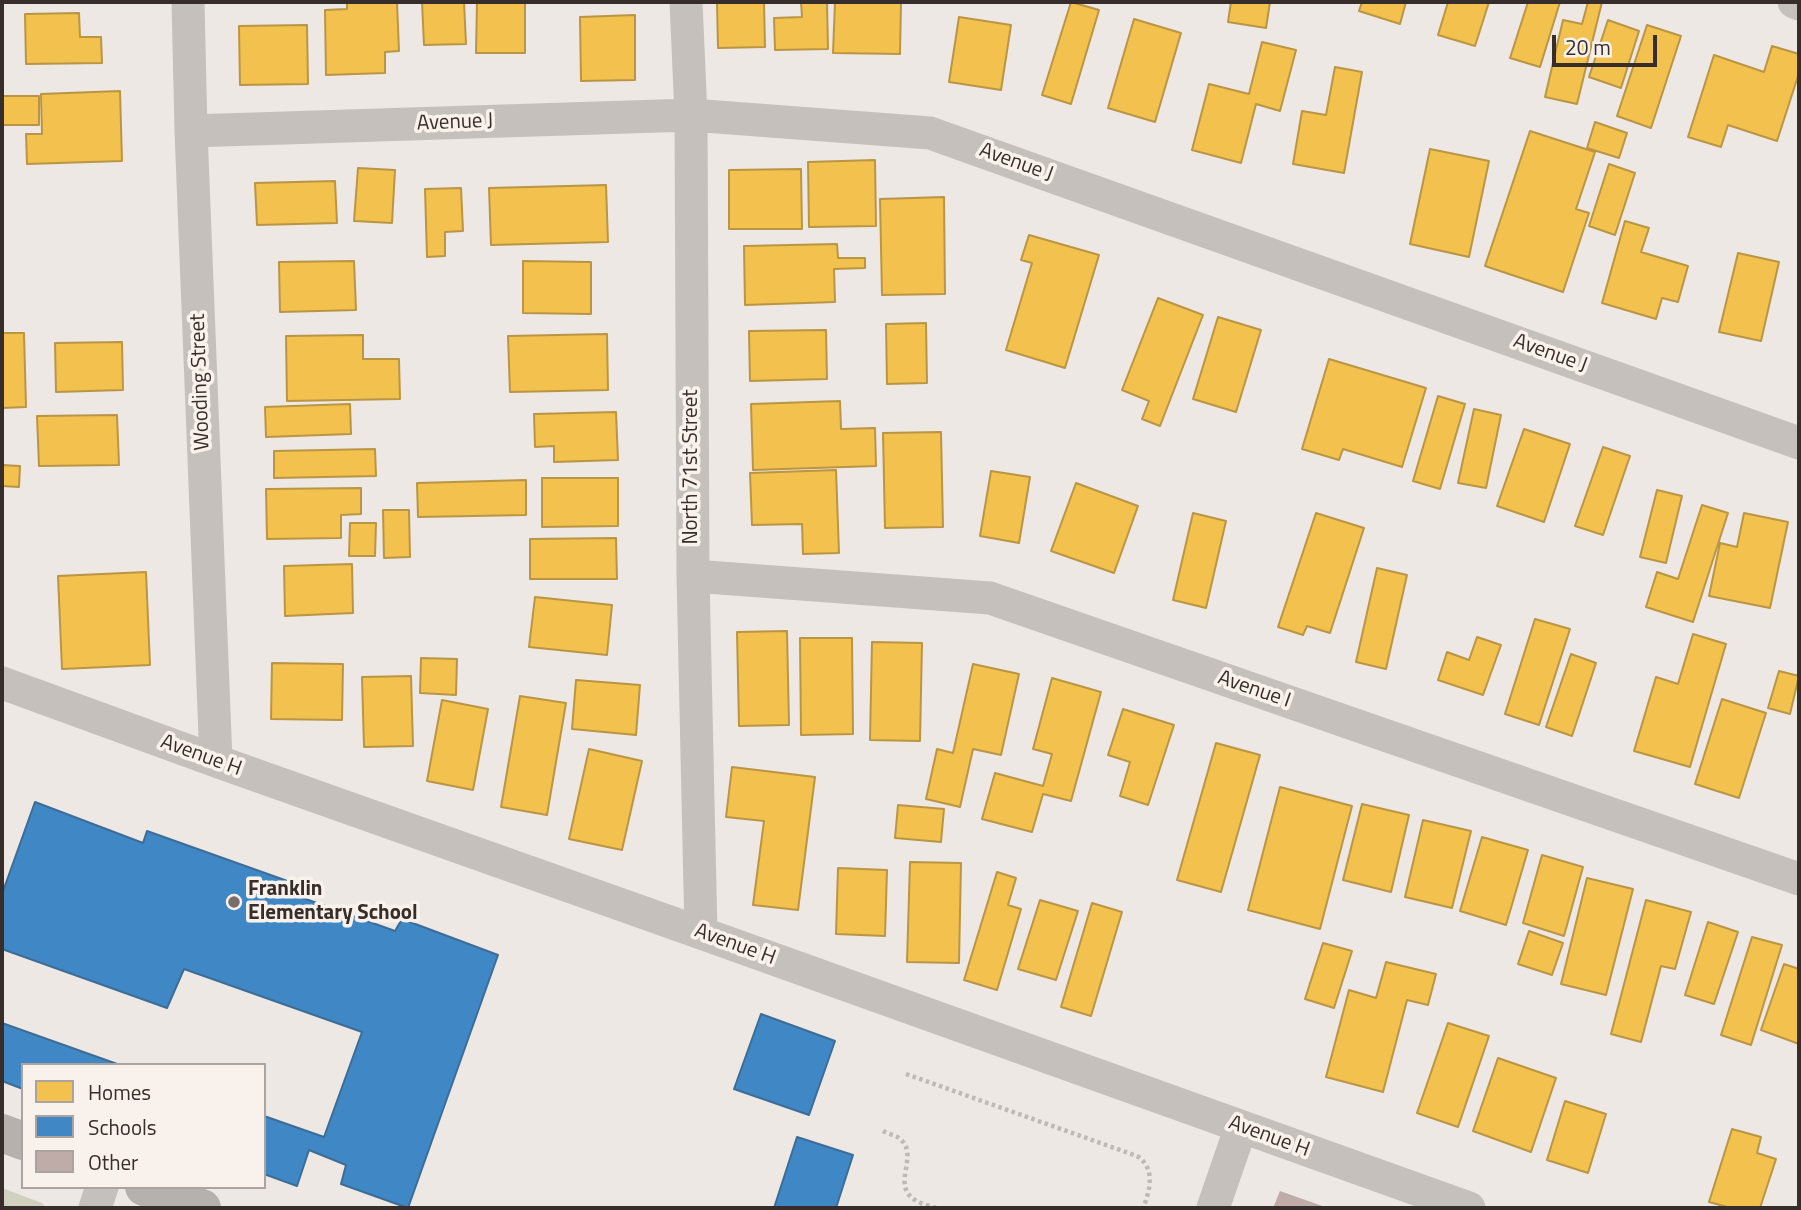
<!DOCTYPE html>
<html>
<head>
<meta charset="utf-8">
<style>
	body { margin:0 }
	#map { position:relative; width:1801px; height:1210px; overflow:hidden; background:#ede8e4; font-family:"Titillium Web",sans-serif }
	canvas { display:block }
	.frame { position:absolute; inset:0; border:4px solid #372d2b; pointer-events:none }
	.legend { position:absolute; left:21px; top:1063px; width:245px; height:126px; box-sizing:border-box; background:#f9f2ec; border:2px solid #aba39f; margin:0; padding:9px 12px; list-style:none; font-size:21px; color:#372d2b }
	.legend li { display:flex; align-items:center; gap:14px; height:35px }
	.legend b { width:35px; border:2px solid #aba39f }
	.scale { position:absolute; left:1552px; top:35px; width:105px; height:32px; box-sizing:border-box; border:4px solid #372d2b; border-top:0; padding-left:9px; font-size:21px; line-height:24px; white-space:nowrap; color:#372d2b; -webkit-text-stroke:5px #f9f2ec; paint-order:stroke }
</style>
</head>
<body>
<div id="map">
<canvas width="1801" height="1210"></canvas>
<div class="frame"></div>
<ul class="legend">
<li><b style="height:19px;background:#f2c14e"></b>Homes</li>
<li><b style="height:19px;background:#3f88c5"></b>Schools</li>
<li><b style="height:19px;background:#bfaca8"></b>Other</li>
</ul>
<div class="scale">20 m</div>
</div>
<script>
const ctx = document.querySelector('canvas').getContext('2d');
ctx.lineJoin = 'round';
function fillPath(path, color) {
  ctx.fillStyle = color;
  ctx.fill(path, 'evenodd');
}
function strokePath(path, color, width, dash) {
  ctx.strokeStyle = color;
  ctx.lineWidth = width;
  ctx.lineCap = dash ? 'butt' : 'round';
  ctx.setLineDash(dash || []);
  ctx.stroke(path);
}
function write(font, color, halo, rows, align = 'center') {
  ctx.font = font + ' "Titillium Web",sans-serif';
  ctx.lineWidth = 7;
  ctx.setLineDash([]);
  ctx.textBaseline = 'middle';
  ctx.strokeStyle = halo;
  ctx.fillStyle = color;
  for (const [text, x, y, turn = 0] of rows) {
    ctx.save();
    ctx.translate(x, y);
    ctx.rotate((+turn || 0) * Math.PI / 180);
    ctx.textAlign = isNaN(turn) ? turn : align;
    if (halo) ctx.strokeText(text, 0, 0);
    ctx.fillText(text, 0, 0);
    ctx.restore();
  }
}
const green = new Path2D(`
	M 2,1188 L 42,1203 L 46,1208 L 2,1208 Z`);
const homes = new Path2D(`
	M 347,2 L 397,2 L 399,51 L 385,52 L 385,73 L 326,75 L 325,10 L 347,9 Z
	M 422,2 L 464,2 L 466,44 L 424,45 Z
	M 477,2 L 525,2 L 525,53 L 476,53 Z
	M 717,2 L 764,2 L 765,47 L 718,48 Z
	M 801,2 L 827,2 L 828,49 L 775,50 L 774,18 L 802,17 Z
	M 835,2 L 901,2 L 900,54 L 833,53 Z
	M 1071,2 L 1099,10 L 1071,104 L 1042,95 Z
	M 1231,2 L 1270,2 L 1266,28 L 1228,22 Z
	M 1362,2 L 1406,2 L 1400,24 L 1359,11 Z
	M 1448,2 L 1489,2 L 1475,46 L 1438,35 Z
	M 1528,2 L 1560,2 L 1540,67 L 1510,58 Z
	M 1588,2 L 1602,2 L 1577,104 L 1545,97 L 1563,20 L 1582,24 Z
	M 79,13 L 80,37 L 101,37 L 102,63 L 26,64 L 25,14 Z
	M 635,15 L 635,80 L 581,81 L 580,17 Z
	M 959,17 L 1011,25 L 1001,90 L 949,82 Z
	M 1134,19 L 1181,33 L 1155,122 L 1108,108 Z
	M 1608,20 L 1639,31 L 1621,88 L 1589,77 Z
	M 307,25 L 308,84 L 240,85 L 239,26 Z
	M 1647,25 L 1681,36 L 1651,128 L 1617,116 Z
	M 1262,42 L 1296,50 L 1280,111 L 1256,104 L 1241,163 L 1192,150 L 1209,84 L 1249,94 Z
	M 1772,46 L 1799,54 L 1799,73 L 1777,141 L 1728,125 L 1721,147 L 1688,137 L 1714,55 L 1764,72 Z
	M 1335,67 L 1362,72 L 1344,173 L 1293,164 L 1302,111 L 1326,115 Z
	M 120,91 L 122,161 L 27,164 L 26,134 L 42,134 L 41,94 Z
	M 2,96 L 39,96 L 39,125 L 2,125 Z
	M 1595,122 L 1627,133 L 1619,158 L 1587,148 Z
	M 1530,131 L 1595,152 L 1576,209 L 1589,213 L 1563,292 L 1485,266 Z
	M 1430,149 L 1489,161 L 1469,257 L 1410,244 Z
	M 875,160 L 876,226 L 809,227 L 808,162 Z
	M 1609,164 L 1635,173 L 1615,235 L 1589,226 Z
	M 358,168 L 395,170 L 392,223 L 354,221 Z
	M 801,169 L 802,229 L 729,229 L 729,170 Z
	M 335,181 L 337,223 L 257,225 L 255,183 Z
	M 606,185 L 608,242 L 491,245 L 489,188 Z
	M 461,188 L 463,231 L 445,232 L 445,256 L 427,257 L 425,189 Z
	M 944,197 L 945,294 L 882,295 L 880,199 Z
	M 1625,221 L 1649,228 L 1641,252 L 1688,266 L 1678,302 L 1662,298 L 1656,319 L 1602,303 Z
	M 1029,235 L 1099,255 L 1065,368 L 1006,350 L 1032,263 L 1021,260 Z
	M 837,244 L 838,258 L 865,258 L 865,268 L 834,269 L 835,302 L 745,305 L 744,246 Z
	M 1738,253 L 1779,262 L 1761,341 L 1719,332 Z
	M 354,261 L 356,310 L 280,312 L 279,262 Z
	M 523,261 L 591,262 L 591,314 L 523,313 Z
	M 1158,298 L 1203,315 L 1160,426 L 1142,419 L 1149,401 L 1122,390 Z
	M 1218,317 L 1261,330 L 1236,412 L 1193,399 Z
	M 926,323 L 927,383 L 887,384 L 886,324 Z
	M 826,330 L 827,379 L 750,381 L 749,331 Z
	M 2,333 L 24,333 L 26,407 L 2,408 Z
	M 607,334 L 608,390 L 510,392 L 508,336 Z
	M 363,335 L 363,359 L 399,359 L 400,399 L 287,401 L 286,336 Z
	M 122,342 L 123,390 L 56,392 L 55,343 Z
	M 1329,359 L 1426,388 L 1402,467 L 1343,449 L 1339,460 L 1302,449 Z
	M 1438,396 L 1465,404 L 1440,489 L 1413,481 Z
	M 840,401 L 841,429 L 875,428 L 876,466 L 753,470 L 751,404 Z
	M 350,404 L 351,434 L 266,437 L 265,407 Z
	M 1474,409 L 1501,415 L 1486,488 L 1458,483 Z
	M 616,412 L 618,460 L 554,462 L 554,446 L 535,447 L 534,414 Z
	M 117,415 L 119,465 L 39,466 L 37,416 Z
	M 1524,429 L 1570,444 L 1544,522 L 1497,506 Z
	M 941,432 L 943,527 L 885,528 L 883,433 Z
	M 1603,447 L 1630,456 L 1603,535 L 1575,526 Z
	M 375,449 L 376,476 L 274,478 L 274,451 Z
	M 2,465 L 20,466 L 19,487 L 2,486 Z
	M 836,470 L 839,553 L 803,554 L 802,524 L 752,525 L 750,473 Z
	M 991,471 L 1030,477 L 1019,543 L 980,536 Z
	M 542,478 L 618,478 L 618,526 L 542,527 Z
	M 526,480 L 526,515 L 418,517 L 417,483 Z
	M 1076,483 L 1138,506 L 1114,573 L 1051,551 Z
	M 361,488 L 361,514 L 341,515 L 341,538 L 267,539 L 266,489 Z
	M 1657,490 L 1682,496 L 1666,563 L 1640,557 Z
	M 1702,505 L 1728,513 L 1693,622 L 1646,607 L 1657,572 L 1678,579 Z
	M 383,510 L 409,510 L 410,557 L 384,558 Z
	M 1193,513 L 1226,521 L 1206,608 L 1173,600 Z
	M 1316,513 L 1364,528 L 1330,633 L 1307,626 L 1303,635 L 1278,627 Z
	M 1744,513 L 1788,522 L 1770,608 L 1709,596 L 1720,543 L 1737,547 Z
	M 350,523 L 376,523 L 375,556 L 349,556 Z
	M 616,538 L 617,579 L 530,579 L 530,539 Z
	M 352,564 L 353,613 L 285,616 L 284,566 Z
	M 1377,568 L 1407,575 L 1386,669 L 1356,662 Z
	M 146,572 L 150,665 L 62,669 L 58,576 Z
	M 535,597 L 612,605 L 607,655 L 529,647 Z
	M 1535,619 L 1570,629 L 1539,725 L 1505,714 Z
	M 787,631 L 789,725 L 739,726 L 737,632 Z
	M 1693,634 L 1726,644 L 1690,767 L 1634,751 L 1656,677 L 1678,684 Z
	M 1477,637 L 1501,645 L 1483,695 L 1438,680 L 1447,652 L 1469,660 Z
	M 800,638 L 852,638 L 853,734 L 801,735 Z
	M 872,642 L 922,643 L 920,741 L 870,740 Z
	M 1571,654 L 1596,663 L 1572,736 L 1546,727 Z
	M 421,658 L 457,659 L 456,695 L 420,693 Z
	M 272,663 L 343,664 L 342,720 L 271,719 Z
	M 973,664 L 1019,674 L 1001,755 L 973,749 L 960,807 L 926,799 L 937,749 L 953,753 Z
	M 1779,671 L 1799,676 L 1790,714 L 1768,708 Z
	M 411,676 L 413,746 L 364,747 L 362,677 Z
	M 1052,678 L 1101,692 L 1071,801 L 1043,794 L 1032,832 L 982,819 L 995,773 L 1043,786 L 1052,754 L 1033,749 Z
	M 576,680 L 640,685 L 636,735 L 572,729 Z
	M 520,696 L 566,703 L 547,815 L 501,807 Z
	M 1722,699 L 1766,713 L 1739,798 L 1695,784 Z
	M 442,700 L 488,709 L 473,790 L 427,781 Z
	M 1123,709 L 1174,725 L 1148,805 L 1120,796 L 1130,762 L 1108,755 Z
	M 1216,743 L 1260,755 L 1221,892 L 1177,880 Z
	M 589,749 L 642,761 L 622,850 L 569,839 Z
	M 732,767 L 815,777 L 798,910 L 753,905 L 764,821 L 726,817 Z
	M 1280,787 L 1352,806 L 1320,929 L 1248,910 Z
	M 1362,804 L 1409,815 L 1391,892 L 1343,880 Z
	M 898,805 L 944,809 L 941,842 L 895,838 Z
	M 1423,820 L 1471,831 L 1452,908 L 1405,897 Z
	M 1482,837 L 1528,850 L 1506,925 L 1460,911 Z
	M 1542,855 L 1583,867 L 1564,936 L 1523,923 Z
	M 910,862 L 961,863 L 959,963 L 907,962 Z
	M 838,868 L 887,870 L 885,936 L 836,934 Z
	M 997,872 L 1016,878 L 1008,905 L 1021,909 L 997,990 L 964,980 Z
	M 1587,878 L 1633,889 L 1606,995 L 1561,984 Z
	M 1040,900 L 1078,911 L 1056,980 L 1018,969 Z
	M 1646,900 L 1691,912 L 1675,969 L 1661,966 L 1641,1042 L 1611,1034 Z
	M 1092,903 L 1122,912 L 1091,1016 L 1061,1007 Z
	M 1708,922 L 1738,932 L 1714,1004 L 1685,995 Z
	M 1529,931 L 1563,943 L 1552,975 L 1518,964 Z
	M 1752,937 L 1782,945 L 1751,1045 L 1721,1035 Z
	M 1323,943 L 1352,951 L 1334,1008 L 1305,999 Z
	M 1386,962 L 1436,974 L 1428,1005 L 1407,1000 L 1383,1092 L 1326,1077 L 1349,990 L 1376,998 Z
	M 1784,964 L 1799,969 L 1799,1044 L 1761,1030 Z
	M 1448,1023 L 1489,1036 L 1458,1127 L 1417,1113 Z
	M 1498,1058 L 1556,1078 L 1531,1152 L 1473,1131 Z
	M 1565,1101 L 1606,1114 L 1588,1173 L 1547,1160 Z
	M 1732,1129 L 1761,1137 L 1757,1153 L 1776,1159 L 1760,1208 L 1731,1208 L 1709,1202 Z`);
const schools = new Path2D(`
	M 35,802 L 143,843 L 147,831 L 293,883 L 289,893 L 395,931 L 402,919 L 498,955 L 408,1208 L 341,1184 L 346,1165 L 309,1150 L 297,1186 L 264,1174 L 264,1116 L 324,1137 L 362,1032 L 184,969 L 167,1008 L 2,949 L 2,894 Z
	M 761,1014 L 835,1041 L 809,1115 L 734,1089 Z
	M 2,1023 L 120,1065 L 23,1065 L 23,1089 L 2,1081 Z
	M 797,1137 L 853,1155 L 836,1208 L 774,1208 Z`);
const building = new Path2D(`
	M 1280,1191 L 1328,1208 L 1273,1208 Z`);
const path = new Path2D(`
	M 906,1074 L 1137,1156 C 1156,1168 1150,1191 1143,1208
	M 883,1131 C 888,1134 895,1135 899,1138 C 921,1154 890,1185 915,1200 C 921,1204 930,1206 936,1208`);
const street = new Path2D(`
	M 188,2 L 191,131 L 216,761
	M 686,2 L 691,115 L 693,576 L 701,933
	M 1794,2 L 1799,4
	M 191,131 L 691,115 L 930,133 L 1799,443
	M 693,576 L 990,598 L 1799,879
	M 2,683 L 216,761 L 701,933 L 1469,1208
	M 95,1208 L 102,1187
	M 1213,1208 L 1241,1127`);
const secondary = new Path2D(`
	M 2,1133 L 23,1141
	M 144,1187 L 202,1208`);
const markers = [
	[234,902,7,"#776e6c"]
];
const streetNames = [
	["Avenue J",455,123,-2],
	["Avenue J",1016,163,20],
	["Avenue J",1550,354,20],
	["Wooding Street",201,382,-92],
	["North 71st Street",692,467,-90],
	["Avenue I",1254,690,19],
	["Avenue H",201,756,20],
	["Avenue H",735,945,20],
	["Avenue H",1269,1137,20]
];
const poiNames = [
	["Franklin",248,890],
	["Elementary School",248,914]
];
fillPath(green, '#d0d1bf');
fillPath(homes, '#f2c14e');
strokePath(homes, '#ba9544', 2);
fillPath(schools, '#3f88c5');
strokePath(schools, '#3d6d97', 2);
fillPath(building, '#bfaca8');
strokePath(path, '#bfb8b5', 4.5, [3.5, 3.5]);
strokePath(street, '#c6c0bd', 33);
strokePath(secondary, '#b7b1ae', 38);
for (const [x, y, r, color] of markers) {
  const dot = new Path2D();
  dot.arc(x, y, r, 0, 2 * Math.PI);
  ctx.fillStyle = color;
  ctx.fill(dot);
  strokePath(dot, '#f9f2ec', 2.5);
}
write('21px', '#372d2b', '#f9f2ec', streetNames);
write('bold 21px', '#372d2b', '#f9f2ec', poiNames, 'left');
</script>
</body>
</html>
